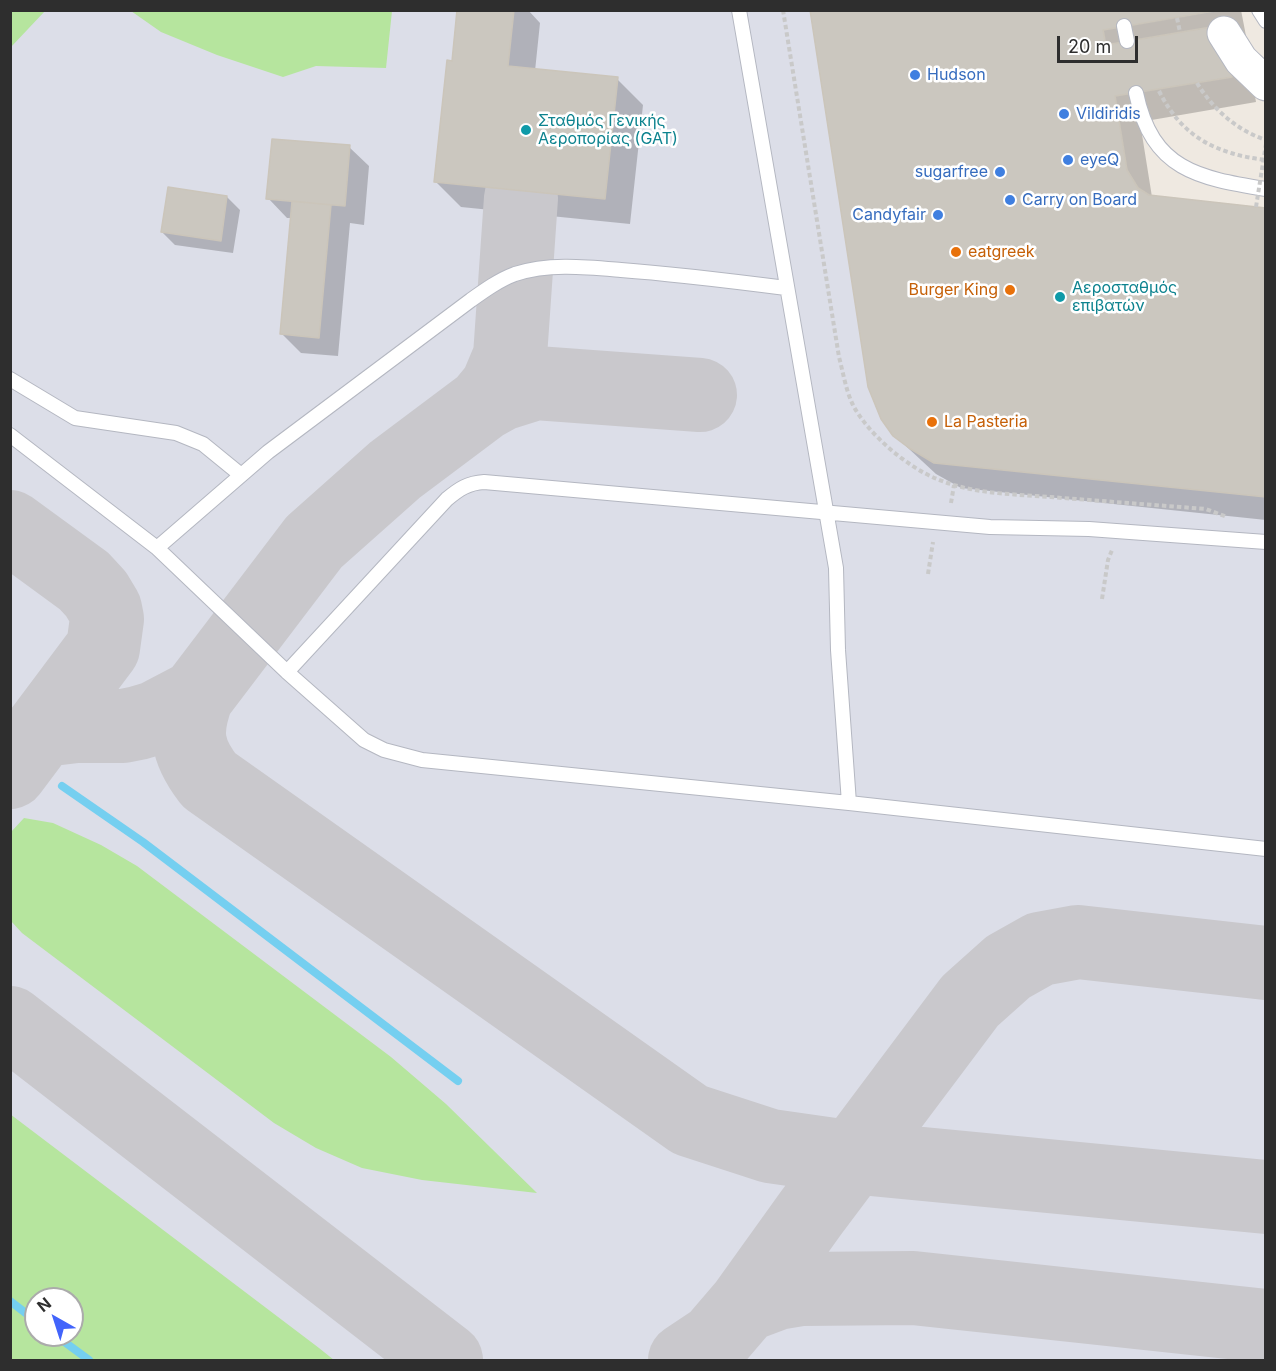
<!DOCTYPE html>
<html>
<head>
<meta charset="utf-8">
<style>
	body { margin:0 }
	#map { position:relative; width:1276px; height:1371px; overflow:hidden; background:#efe9e1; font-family:Inter,sans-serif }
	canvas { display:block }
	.frame { position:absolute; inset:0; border:12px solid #2e2e2e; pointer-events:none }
	.north { position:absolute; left:24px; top:1287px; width:60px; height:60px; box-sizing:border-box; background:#fff; border:2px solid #ababab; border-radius:50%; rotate:321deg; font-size:16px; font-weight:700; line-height:24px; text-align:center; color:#2e2e2e }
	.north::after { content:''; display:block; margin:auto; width:21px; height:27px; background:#4264fb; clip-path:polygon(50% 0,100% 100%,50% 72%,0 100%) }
	.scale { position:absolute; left:1057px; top:36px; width:81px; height:27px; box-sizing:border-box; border:3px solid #2e2e2e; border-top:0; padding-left:8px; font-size:18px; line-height:21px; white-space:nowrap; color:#2e2e2e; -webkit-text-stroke:4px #fff; paint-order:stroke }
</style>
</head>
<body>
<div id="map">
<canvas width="1276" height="1371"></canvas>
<div class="frame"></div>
<div class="north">N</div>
<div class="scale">20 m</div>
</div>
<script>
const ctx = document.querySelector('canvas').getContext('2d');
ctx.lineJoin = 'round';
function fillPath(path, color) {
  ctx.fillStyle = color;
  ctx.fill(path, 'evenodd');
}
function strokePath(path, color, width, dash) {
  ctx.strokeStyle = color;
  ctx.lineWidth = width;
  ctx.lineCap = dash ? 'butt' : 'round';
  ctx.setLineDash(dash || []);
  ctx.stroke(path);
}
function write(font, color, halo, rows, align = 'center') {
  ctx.font = font + ' Inter,sans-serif';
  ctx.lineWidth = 5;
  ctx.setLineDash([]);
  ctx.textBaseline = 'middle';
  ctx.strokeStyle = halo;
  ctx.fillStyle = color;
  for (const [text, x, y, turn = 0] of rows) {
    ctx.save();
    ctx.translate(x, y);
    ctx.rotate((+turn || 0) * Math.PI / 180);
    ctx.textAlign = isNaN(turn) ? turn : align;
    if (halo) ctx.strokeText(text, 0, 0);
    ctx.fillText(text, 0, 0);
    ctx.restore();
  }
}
const airport = new Path2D(`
	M 11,11 L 1221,11 L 1103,30 L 1107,45 L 1220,26 L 1232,77 L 1115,96 L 1127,170 L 1138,188 L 1149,195 L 1265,208 L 1265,1360 L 11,1360 ZM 36,1299 L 72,1299 L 72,1335 L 36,1335 Z`);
const green = new Path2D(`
	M 11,10 L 45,11 L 11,47 L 10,11 Z
	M 131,11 L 392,11 L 386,68 L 316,66 L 283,77 L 217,55 L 161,32 Z
	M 24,818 L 53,823 L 101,845 L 137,866 L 391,1057 L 446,1104 L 537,1193 L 422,1180 L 362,1168 L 316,1148 L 274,1123 L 22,933 L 11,921 L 11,832 Z
	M 10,1114 L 319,1348 L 334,1360 L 11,1360 ZM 36,1299 L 72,1299 L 72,1335 L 36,1335 Z`);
const shadow = new Path2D(`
	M 458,10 L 528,10 L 540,23 L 535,71 L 617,79 L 643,105 L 630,224 L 461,207 L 435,181 L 453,62 Z
	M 812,10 L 1241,10 L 1246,36 L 1233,38 L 1248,53 L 1256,102 L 1140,122 L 1152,197 L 1266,209 L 1266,520 L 961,488 L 936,474 L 894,435 Z
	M 349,147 L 369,166 L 364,225 L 350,223 L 338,356 L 301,353 L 282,334 L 292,218 L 287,218 L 268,198 Z
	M 227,197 L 240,210 L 233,253 L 175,245 L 162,232 Z`);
const stream = new Path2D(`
	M 62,786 L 143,842 L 458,1081
	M 10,1301 L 36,1321
	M 55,1335 L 89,1360`);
const taxiway = new Path2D(`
	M 510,356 C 514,370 523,377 536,383 L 700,395
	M 483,404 L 497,387 L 510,356 L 521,198
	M 10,527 L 84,581 L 96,594 L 105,609 L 107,619 L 103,648 L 10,772
	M 197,696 C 184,732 186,750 209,780 L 690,1120 L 770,1146 L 840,1156 L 1266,1197
	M 43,730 L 76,726 L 123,726 L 138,723 L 155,718 L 197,696 L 314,542 L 395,470 L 483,404 L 501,394 L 536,383
	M 10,1023 L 446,1360
	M 745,1305 L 777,1293 L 801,1289 L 913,1288 L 1266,1326
	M 685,1360 L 715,1340 L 745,1305 L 811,1213 L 970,1001 L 1008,967 L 1040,949 L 1078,942 L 1266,963`);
const building = new Path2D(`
	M 457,10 L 514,10 L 508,66 L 618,77 L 605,199 L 434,182 L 447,60 L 452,61 Z
	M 810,10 L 1221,10 L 1103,30 L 1106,45 L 1223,25 L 1232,77 L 1115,96 L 1127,170 L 1138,188 L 1149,195 L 1266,208 L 1266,497 L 934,463 L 909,448 L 893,436 L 881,419 L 868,387 Z
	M 272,139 L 350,145 L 345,206 L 266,199 Z
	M 168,187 L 227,196 L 221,241 L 161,232 Z
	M 292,201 L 331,205 L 319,338 L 280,334 Z`);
const secondaryTunnel = new Path2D(`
	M 1216,10 L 1216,12`);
const path = new Path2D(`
	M 783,10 L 839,357 C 843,372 846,391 853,405 C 868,434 907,467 937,479 C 972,494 1013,494 1050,497 C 1102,501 1154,505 1206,509 L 1227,517
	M 1177,18 L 1180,32
	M 1197,83 C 1213,109 1236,130 1266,140
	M 1159,91 C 1182,137 1216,154 1266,160
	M 951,503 L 954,485
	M 928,574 L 933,542
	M 1102,599 L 1108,560 L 1112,550`);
const lane = new Path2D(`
	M 739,10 L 836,568 L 838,650 L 849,803
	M 1259,10 L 1266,21
	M 1124,26 L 1127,41
	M 1136,93 C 1152,170 1198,178 1266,189
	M 10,379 L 75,418 L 176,433 L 203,444 L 241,475
	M 10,435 L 157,548 L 287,672 L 364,740 L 384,750 L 422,760 L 849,803 L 1266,849
	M 157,548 L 268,452 L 471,300 C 485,290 499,280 515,274 C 549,263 586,267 621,270 C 676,274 731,281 786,288
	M 287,672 L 447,499 C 459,489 468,483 484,482 L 990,527 L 1089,529 L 1266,542`);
const secondary = new Path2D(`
	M 1224,33 L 1241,60 L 1266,84`);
const pathBridge = new Path2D(`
	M 1256,207 L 1266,144`);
const markers = [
	[915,75,6,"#3f7fe0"],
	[1064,114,6,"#3f7fe0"],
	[526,130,6,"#0f9aa8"],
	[1068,160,6,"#3f7fe0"],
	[1000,172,6,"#3f7fe0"],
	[1010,200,6,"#3f7fe0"],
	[938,215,6,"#3f7fe0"],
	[956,252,6,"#e8710a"],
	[1010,290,6,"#e8710a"],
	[1060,297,6,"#0f9aa8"],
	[932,422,6,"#e8710a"]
];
const shopNames = [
	["Hudson",927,75],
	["Vildiridis",1076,114],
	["eyeQ",1080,160],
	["sugarfree",988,172,"right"],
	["Carry on Board",1022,200],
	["Candyfair",926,215,"right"]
];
const cultureNames = [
	["Σταθμός Γενικής",538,121],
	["Αεροπορίας (GAT)",538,139],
	["Αεροσταθμός",1072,288],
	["επιβατών",1072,306]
];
const foodNames = [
	["eatgreek",968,252],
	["Burger King",998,290,"right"],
	["La Pasteria",944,422]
];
fillPath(airport, '#dcdee8');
fillPath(green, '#b6e59e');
fillPath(shadow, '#0003');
strokePath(stream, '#75cff0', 8);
strokePath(taxiway, '#c9c8cc', 74);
fillPath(building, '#cbc7bf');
strokePath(building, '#cbc5ba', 1.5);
strokePath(secondaryTunnel, '#c8c4bd', 33, [33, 16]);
strokePath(lane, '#b4b7c1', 16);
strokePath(secondary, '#b4b7c1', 35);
strokePath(path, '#c9c9c9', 4, [4.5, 3]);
strokePath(lane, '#fff', 14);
strokePath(secondary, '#fff', 33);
strokePath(pathBridge, '#c9c9c9', 4, [4.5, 3]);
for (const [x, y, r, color] of markers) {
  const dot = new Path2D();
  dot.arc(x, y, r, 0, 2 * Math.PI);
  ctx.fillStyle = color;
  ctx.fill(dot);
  strokePath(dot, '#fff', 2);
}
write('16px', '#366cbe', '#fff', shopNames, 'left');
write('16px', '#0d838f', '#fff', cultureNames, 'left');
write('16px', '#c56008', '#fff', foodNames, 'left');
</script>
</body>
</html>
